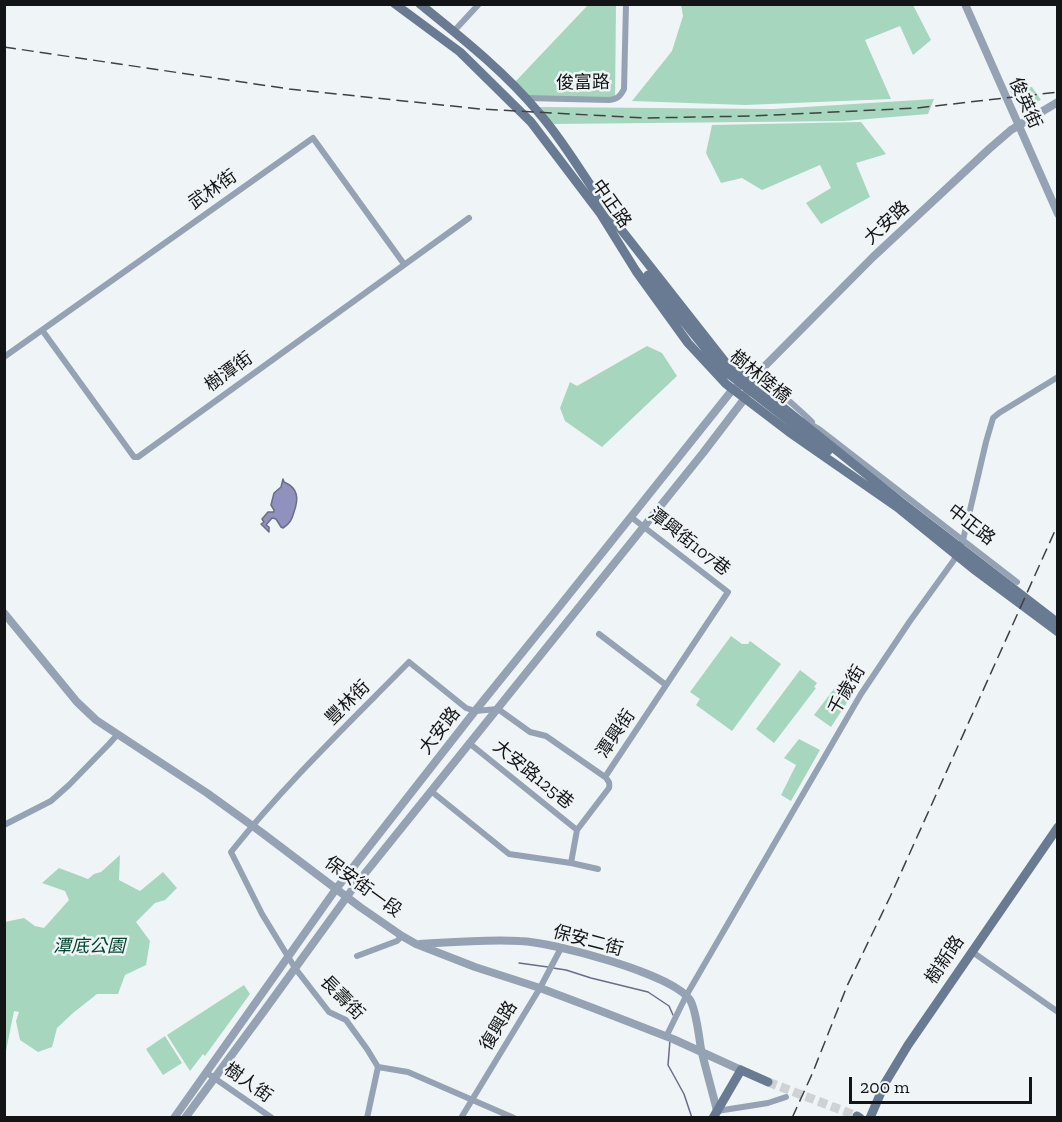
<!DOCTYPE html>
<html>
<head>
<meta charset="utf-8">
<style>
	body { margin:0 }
	#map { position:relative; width:1062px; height:1122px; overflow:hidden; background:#eff4f6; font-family:"Zilla Slab",serif }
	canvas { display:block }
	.frame { position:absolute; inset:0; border:6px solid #131415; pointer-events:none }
	.scale { position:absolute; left:849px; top:1077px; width:183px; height:27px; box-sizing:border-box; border:3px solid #131415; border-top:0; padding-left:8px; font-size:18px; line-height:21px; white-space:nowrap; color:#131415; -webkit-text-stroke:4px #eff4f6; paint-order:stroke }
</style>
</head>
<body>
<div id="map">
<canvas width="1062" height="1122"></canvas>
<div class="frame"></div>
<div class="scale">200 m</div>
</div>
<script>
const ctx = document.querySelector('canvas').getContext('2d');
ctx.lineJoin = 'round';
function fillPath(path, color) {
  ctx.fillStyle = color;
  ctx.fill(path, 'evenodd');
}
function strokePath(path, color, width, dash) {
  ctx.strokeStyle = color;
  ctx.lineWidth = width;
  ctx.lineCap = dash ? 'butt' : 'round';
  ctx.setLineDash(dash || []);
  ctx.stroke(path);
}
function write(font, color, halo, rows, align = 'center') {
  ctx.font = font + ' "Zilla Slab","Noto Sans TC",serif';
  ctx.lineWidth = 5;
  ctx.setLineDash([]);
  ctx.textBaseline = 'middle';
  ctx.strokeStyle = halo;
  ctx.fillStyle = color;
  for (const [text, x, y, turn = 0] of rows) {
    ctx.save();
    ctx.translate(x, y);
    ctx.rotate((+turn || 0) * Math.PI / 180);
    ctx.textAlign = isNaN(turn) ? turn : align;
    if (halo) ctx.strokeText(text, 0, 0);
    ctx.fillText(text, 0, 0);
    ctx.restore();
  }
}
const green = new Path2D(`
	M 588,5 L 616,5 L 615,102 L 532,99 L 515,82 Z
	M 681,5 L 913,5 L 931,40 L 913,55 L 900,26 L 865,40 L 891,99 L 745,105 L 632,101 L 672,51 L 683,16 Z
	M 1032,87 L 1041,100 L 1020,107 L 1009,89 Z
	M 934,99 L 928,114 L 844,121 L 554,124 L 536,107 L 773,109 Z
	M 861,122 L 886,154 L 856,163 L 870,197 L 821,224 L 806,203 L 831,188 L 820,165 L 762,190 L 742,178 L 721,183 L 706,153 L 712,125 Z
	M 647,346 L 662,353 L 677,376 L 602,447 L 565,421 L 560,408 L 570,382 L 577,386 Z
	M 731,636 L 742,644 L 748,644 L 750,641 L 781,664 L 732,731 L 696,705 L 700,699 L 690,692 Z
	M 800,670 L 817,683 L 814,687 L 816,688 L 774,743 L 756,729 Z
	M 837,685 L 852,695 L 831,727 L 814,715 Z
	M 799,739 L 820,750 L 791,801 L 781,795 L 796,765 L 784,758 Z
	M 120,855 L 119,880 L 140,891 L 163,872 L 177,888 L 165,900 L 155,903 L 136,922 L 150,941 L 146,965 L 125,975 L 118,994 L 97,994 L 73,1013 L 57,1028 L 52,1047 L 38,1052 L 20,1040 L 16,1021 L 19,1012 L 14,1011 L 5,1056 L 5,922 L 24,918 L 35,926 L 44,928 L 69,900 L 65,891 L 42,883 L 59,868 L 88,879 L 94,874 L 101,872 Z
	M 244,985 L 250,994 L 205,1056 L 203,1054 L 190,1071 L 167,1035 Z
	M 165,1036 L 182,1063 L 163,1075 L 146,1049 Z`);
const water = new Path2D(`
	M 283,479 L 284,482 C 298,488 299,498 294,512 C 292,519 290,524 283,528 L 281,527 L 276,519 L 272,518 L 266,525 L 269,527 L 269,532 L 261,524 L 264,522 L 262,519 L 268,512 L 274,512 L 274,510 L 271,505 L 274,493 L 281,487 Z`);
const stream = new Path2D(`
	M 519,963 L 548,967
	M 553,968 L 566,970 L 591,978 L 648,992 L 669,1006 L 673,1015
	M 670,1040 L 668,1065 L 684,1094 L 692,1118`);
const secondaryTunnel = new Path2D(`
	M 768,1082 L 857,1116`);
const minor = new Path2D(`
	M 454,31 L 479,4
	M 526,98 L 609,100 C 617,99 620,97 624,89 L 626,4
	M 42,330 L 134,457 L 138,457 L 469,218
	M 4,357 L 313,138 L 404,264
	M 760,370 C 774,390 795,405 812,422
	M 805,421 L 819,429 L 1017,582
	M 599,634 L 666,685
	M 469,743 L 577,830
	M 431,791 L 509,854 L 571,863 L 598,869
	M 4,825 L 51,801 L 69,785 L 109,744 L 117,735
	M 571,863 L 577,830 L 609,788 C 610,783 609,781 605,777 L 728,592 L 631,517
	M 971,951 L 1058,1012
	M 357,956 L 397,941 L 402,936
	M 666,1037 L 686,996 L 861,694 L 910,621 L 954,560 L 963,540 L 986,442 L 993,418 L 999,413 L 1058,377
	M 207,1073 L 272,1118
	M 717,1111 L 768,1103 L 786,1097
	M 367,1118 L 378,1067
	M 461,1118 L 540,988 L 561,948
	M 514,1118 L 408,1072 L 378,1067 L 367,1049 L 346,1020 L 329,1012 L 295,968 L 262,914 L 231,852 C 285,784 348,724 409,662 L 466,708 L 475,711 L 498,709 L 530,732 L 546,736 L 605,777`);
const tertiary = new Path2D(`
	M 965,4 L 1058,214
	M 4,613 L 77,702 L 96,720 L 207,793 L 261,832 L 360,907 L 402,936 L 416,944 L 475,967 L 540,988 L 593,1008 L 673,1039 L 741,1070
	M 420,944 C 453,942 487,939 520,941 C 553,942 673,974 690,1000 C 696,1009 699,1037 701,1049 C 706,1070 712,1090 717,1111
	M 174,1118 L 336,889 L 475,711 L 551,617 L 733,389 L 750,381 L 873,257 L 989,149 L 1011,130 L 1058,102
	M 185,1118 L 264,1011 L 354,887 L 703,453 L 745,398 L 746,394`);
const secondary = new Path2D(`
	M 395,4 L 460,52 L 531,122 L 600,213 L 636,271 L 688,343 L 726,384 L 789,432 L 897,507 L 976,571 L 1058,632
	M 420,4 C 462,38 505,72 539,113 C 561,138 579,169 598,196 L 605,209 L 726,363 L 750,381 L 901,502 L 1058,623
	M 648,275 L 672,307 L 721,368 L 828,451
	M 857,1116 L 860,1118
	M 713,1118 L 741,1070 L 768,1082
	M 870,1118 L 885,1083 L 908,1045 L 1058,827`);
const rail = new Path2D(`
	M 4,47 L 289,89 L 480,109 L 645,118 L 753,116 L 917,108 L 1058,92
	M 792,1118 L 813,1072 L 847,986 L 890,897 L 1058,524`);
const streetNames = [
	["俊富路",583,83,-1],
	["俊英街",1025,103,66],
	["武林街",213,190,-35],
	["中正路",611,204,55],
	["大安路",887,223,-43],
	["樹潭街",229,372,-36],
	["樹林陸橋",760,377,39],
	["中正路",971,525,38],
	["潭興街107巷",689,542,38],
	["千歲街",847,690,-59],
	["豐林街",348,703,-45],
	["大安路",440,731,-52],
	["潭興街",616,734,-56],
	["大安路125巷",533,775,39],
	["保安街一段",363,887,36],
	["保安二街",588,941,15],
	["樹新路",945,960,-56],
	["長壽街",342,998,45],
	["復興路",499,1026,-59],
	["樹人街",248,1083,35]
];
const parkNames = [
	["潭底公園",89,947]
];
fillPath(green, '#a7d6be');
fillPath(water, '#9091bc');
strokePath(water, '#6a6c8a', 1.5);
strokePath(stream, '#6a6c8a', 1.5);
strokePath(secondaryTunnel, '#ced2d4', 9, [9, 4.5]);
strokePath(minor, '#95a2b3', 6);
strokePath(tertiary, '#95a2b3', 8);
strokePath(secondary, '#687b93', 9);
strokePath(rail, '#3f4042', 1.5, [12, 6]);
write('18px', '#131415', '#eff4f6', streetNames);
write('italic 18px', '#01452d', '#eff4f6', parkNames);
</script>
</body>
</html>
